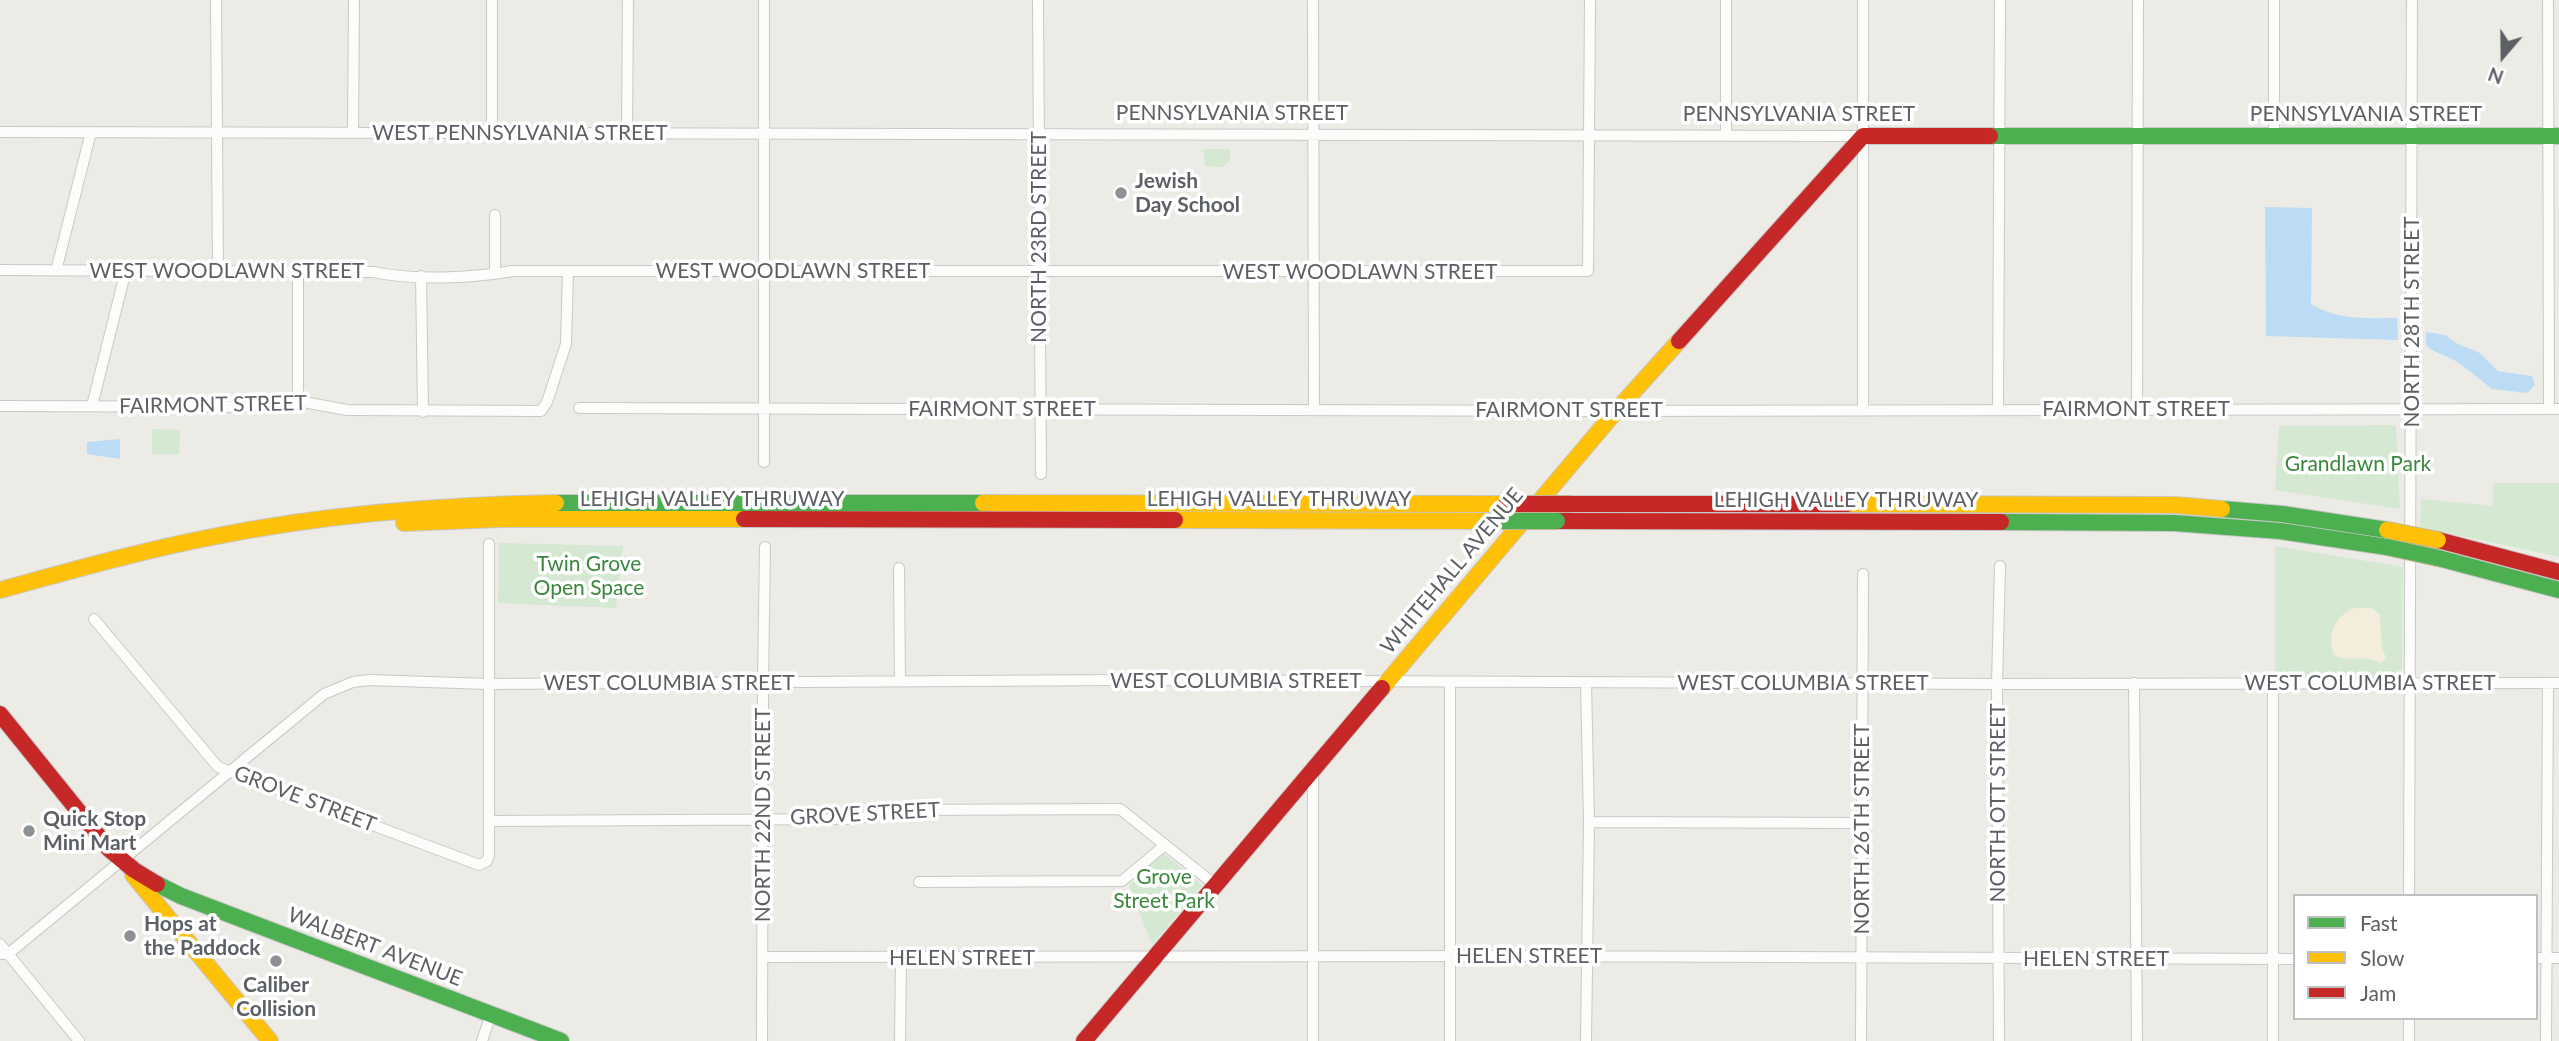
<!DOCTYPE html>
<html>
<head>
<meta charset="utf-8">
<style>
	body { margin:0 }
	#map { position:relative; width:2559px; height:1041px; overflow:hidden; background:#ecebe6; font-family:Lato,sans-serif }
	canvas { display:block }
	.legend { position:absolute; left:2293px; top:894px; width:245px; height:126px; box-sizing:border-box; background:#fff; border:2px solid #bebfc1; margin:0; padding:9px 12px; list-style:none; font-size:21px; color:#5c6064 }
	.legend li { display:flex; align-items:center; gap:14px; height:35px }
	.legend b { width:35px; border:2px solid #bebfc1 }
	.north { position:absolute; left:2468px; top:21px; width:70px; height:70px; -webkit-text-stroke:5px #fff; paint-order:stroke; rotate:200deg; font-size:19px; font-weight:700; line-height:28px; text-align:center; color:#5c6064 }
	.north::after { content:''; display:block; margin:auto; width:24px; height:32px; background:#5c6064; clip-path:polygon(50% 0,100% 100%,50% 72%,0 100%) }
</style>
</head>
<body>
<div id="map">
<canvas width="2559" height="1041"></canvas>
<ul class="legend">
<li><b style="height:9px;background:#4caf50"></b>Fast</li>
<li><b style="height:9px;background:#ffc107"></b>Slow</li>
<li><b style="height:9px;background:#c62828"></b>Jam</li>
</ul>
<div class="north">N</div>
</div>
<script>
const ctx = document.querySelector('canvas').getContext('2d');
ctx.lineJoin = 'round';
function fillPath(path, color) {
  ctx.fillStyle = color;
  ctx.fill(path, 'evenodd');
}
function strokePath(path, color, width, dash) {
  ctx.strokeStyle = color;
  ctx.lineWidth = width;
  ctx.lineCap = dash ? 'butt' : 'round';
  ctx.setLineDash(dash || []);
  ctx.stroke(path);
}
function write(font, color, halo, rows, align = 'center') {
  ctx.font = font + ' Lato,sans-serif';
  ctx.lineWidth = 7;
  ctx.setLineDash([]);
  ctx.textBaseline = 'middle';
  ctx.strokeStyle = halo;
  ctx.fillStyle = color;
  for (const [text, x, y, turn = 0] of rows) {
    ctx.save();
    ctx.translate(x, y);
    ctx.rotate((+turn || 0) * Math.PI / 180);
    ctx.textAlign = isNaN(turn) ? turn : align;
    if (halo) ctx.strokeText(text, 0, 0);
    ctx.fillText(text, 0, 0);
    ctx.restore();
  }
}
const green = new Path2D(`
	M 1203,149 L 1230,149 L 1230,160 L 1223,167 L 1205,166 Z
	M 2396,425 L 2400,509 L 2275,490 L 2279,426 Z
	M 152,429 L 180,430 L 179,454 L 152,454 Z
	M 2493,483 L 2559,483 L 2559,557 L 2420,527 L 2421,499 L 2493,506 Z
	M 499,543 L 623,546 L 616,608 L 498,603 Z
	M 2275,546 L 2403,567 L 2402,674 L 2393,678 L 2275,678 Z
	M 1162,852 L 1202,885 L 1152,945 L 1129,885 Z`);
const sand = new Path2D(`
	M 2353,608 L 2372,608 L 2380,615 L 2382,648 L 2386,657 L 2383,662 L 2380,663 C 2366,654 2348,663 2334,655 C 2327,634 2334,618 2353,608 Z`);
const water = new Path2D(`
	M 2265,207 L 2312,208 L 2311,304 C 2339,321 2366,318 2397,318 L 2398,340 L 2266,336 Z
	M 2426,332 L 2445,335 L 2456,343 L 2480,353 L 2498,371 L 2532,376 L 2535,385 L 2527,393 L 2492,389 L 2458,362 L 2430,349 L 2426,344 Z
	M 120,439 L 120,459 L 87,454 L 87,442 Z`);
const street = new Path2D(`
	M 216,0 L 218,270
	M 492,0 L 492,133
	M 1038,0 L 1041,474
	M 1313,0 L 1314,408
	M 1726,0 L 1726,135
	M 1863,0 L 1863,410
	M 2548,0 L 2549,409
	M 0,132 L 1863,136
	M 353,133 L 354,0
	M 627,133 L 628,0
	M 2274,135 L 2274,0
	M 495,215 L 495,274
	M 0,270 L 373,272 C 415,281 471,278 513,271 L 1588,271 L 1590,0
	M 56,271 L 91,132
	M 298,272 L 298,401
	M 421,276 L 423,412
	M 0,406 L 284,407 L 298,401 L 347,410 L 541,411 L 547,402 L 566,344 L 568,271
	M 92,406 L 126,270
	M 579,408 L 1616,411 L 2559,409
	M 2137,409 L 2138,0
	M 1998,410 L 2000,0
	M 764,462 L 764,0
	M 899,568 L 900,681
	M 94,619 L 218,767 L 479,865 L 487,861 L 489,855 L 489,544
	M 1450,682 L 1450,1041
	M 2134,683 L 2137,1041
	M 1313,767 L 1313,1041
	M 489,821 L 857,819 L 899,810 L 1120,809 L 1214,884
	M 1589,822 L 1863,823
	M 919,882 L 1122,881 L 1165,845
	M 2409,896 L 2412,0
	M 0,944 L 79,1041
	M 0,954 L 8,954 L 324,694 L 353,682 L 369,680 L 488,684 L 1119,680 L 1997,684 L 2559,683
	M 763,957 L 1518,956 L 2295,959
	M 2536,958 L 2559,958
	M 482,1041 L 491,1014
	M 762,1041 L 763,682 L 765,547
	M 900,1041 L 901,958
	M 1586,1041 L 1589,822 L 1586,682
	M 1861,1041 L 1863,574
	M 1999,1041 L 1997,684 L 2000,566
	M 2273,1041 L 2273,684
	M 2409,1041 L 2409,1018
	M 2546,1041 L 2548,683`);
const fast = new Path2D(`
	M 1990,136 L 2559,136
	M 556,503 L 983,503
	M 2222,509 L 2282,514 L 2387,530
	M 2001,522 L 2174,523 L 2280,531 L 2387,547
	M 2438,558 L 2559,590
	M 157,884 L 181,896 L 561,1041`);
const slow = new Path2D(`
	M 983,503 L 1506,504
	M 1847,504 L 2175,505 L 2222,509
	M 1175,520 L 1491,521
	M 404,523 L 499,519 L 744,519
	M 0,590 C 70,571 140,551 212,537 C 325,514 440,505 556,503
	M 1382,688 L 1616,411 L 1679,341
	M 133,875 L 270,1041`);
const jam = new Path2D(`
	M 1679,341 L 1863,136 L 1990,136
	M 1571,504 L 1847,504
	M 744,519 L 1175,520
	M 1557,521 L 2001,522
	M 2438,540 L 2559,572
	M 0,714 L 109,849 L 134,870 L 157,884
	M 1084,1041 L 1382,688`);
const fastBridge = new Path2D(`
	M 1491,521 L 1557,521
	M 2387,547 L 2438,558`);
const slowBridge = new Path2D(`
	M 2387,530 L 2438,540`);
const jamBridge = new Path2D(`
	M 1506,504 L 1571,504`);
const markers = [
	[1121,193,7,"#8e9192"],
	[29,831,7,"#8e9192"],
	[130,936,7,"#8e9192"],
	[276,961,7,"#8e9192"]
];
const streetNames = [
	["PENNSYLVANIA STREET",1232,113],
	["PENNSYLVANIA STREET",1799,114],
	["PENNSYLVANIA STREET",2366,114],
	["WEST PENNSYLVANIA STREET",520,133],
	["NORTH 23RD STREET",1039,237,-90],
	["WEST WOODLAWN STREET",227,271],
	["WEST WOODLAWN STREET",793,271],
	["WEST WOODLAWN STREET",1360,272],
	["NORTH 28TH STREET",2412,322,-90],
	["FAIRMONT STREET",213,405,-1],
	["FAIRMONT STREET",1002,409],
	["FAIRMONT STREET",2136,409],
	["FAIRMONT STREET",1569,410],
	["LEHIGH VALLEY THRUWAY",712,499],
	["LEHIGH VALLEY THRUWAY",1279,499],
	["LEHIGH VALLEY THRUWAY",1846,500],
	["WHITEHALL AVENUE",1452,571,-50],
	["WEST COLUMBIA STREET",1236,681],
	["WEST COLUMBIA STREET",669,683],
	["WEST COLUMBIA STREET",1803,683],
	["WEST COLUMBIA STREET",2370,683],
	["GROVE STREET",305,799,21],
	["NORTH OTT STREET",1998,803,-90],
	["GROVE STREET",865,814,-3],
	["NORTH 22ND STREET",763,815,-90],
	["NORTH 26TH STREET",1862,829,-90],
	["WALBERT AVENUE",375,947,21],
	["HELEN STREET",1529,956],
	["HELEN STREET",962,958],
	["HELEN STREET",2096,959]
];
const poiNames = [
	["Jewish",1135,181],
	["Day School",1135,205],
	["Quick Stop",43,819],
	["Mini Mart",43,843],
	["Hops at",144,924],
	["the Paddock",144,948],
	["Caliber",276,985,"center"],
	["Collision",276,1009,"center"]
];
const parkNames = [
	["Grandlawn Park",2358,464],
	["Twin Grove",589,564],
	["Open Space",589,588],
	["Grove",1164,877],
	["Street Park",1164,901]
];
fillPath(green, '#d4e8d2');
fillPath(sand, '#f3eedc');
fillPath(water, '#bcdcf5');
strokePath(street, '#c8c9c8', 12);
strokePath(fast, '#c7c7c7', 18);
strokePath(slow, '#c7c7c7', 18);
strokePath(jam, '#c7c7c7', 18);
strokePath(street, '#fcfcfb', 10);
strokePath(fast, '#4caf50', 16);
strokePath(slow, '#ffc107', 16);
strokePath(jam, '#c62828', 16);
strokePath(fastBridge, '#c2b595', 18, []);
strokePath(slowBridge, '#c2b595', 18, []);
strokePath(jamBridge, '#c2b595', 18, []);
strokePath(fastBridge, '#4caf50', 16);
strokePath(slowBridge, '#ffc107', 16);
strokePath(jamBridge, '#c62828', 16);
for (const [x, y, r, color] of markers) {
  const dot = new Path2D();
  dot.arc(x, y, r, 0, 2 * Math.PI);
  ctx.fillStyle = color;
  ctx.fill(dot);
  strokePath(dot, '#fff', 2.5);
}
write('21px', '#5c6064', '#fff', streetNames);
write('bold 21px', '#5c6064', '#fff', poiNames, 'left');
write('21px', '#39863d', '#fff', parkNames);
</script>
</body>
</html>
